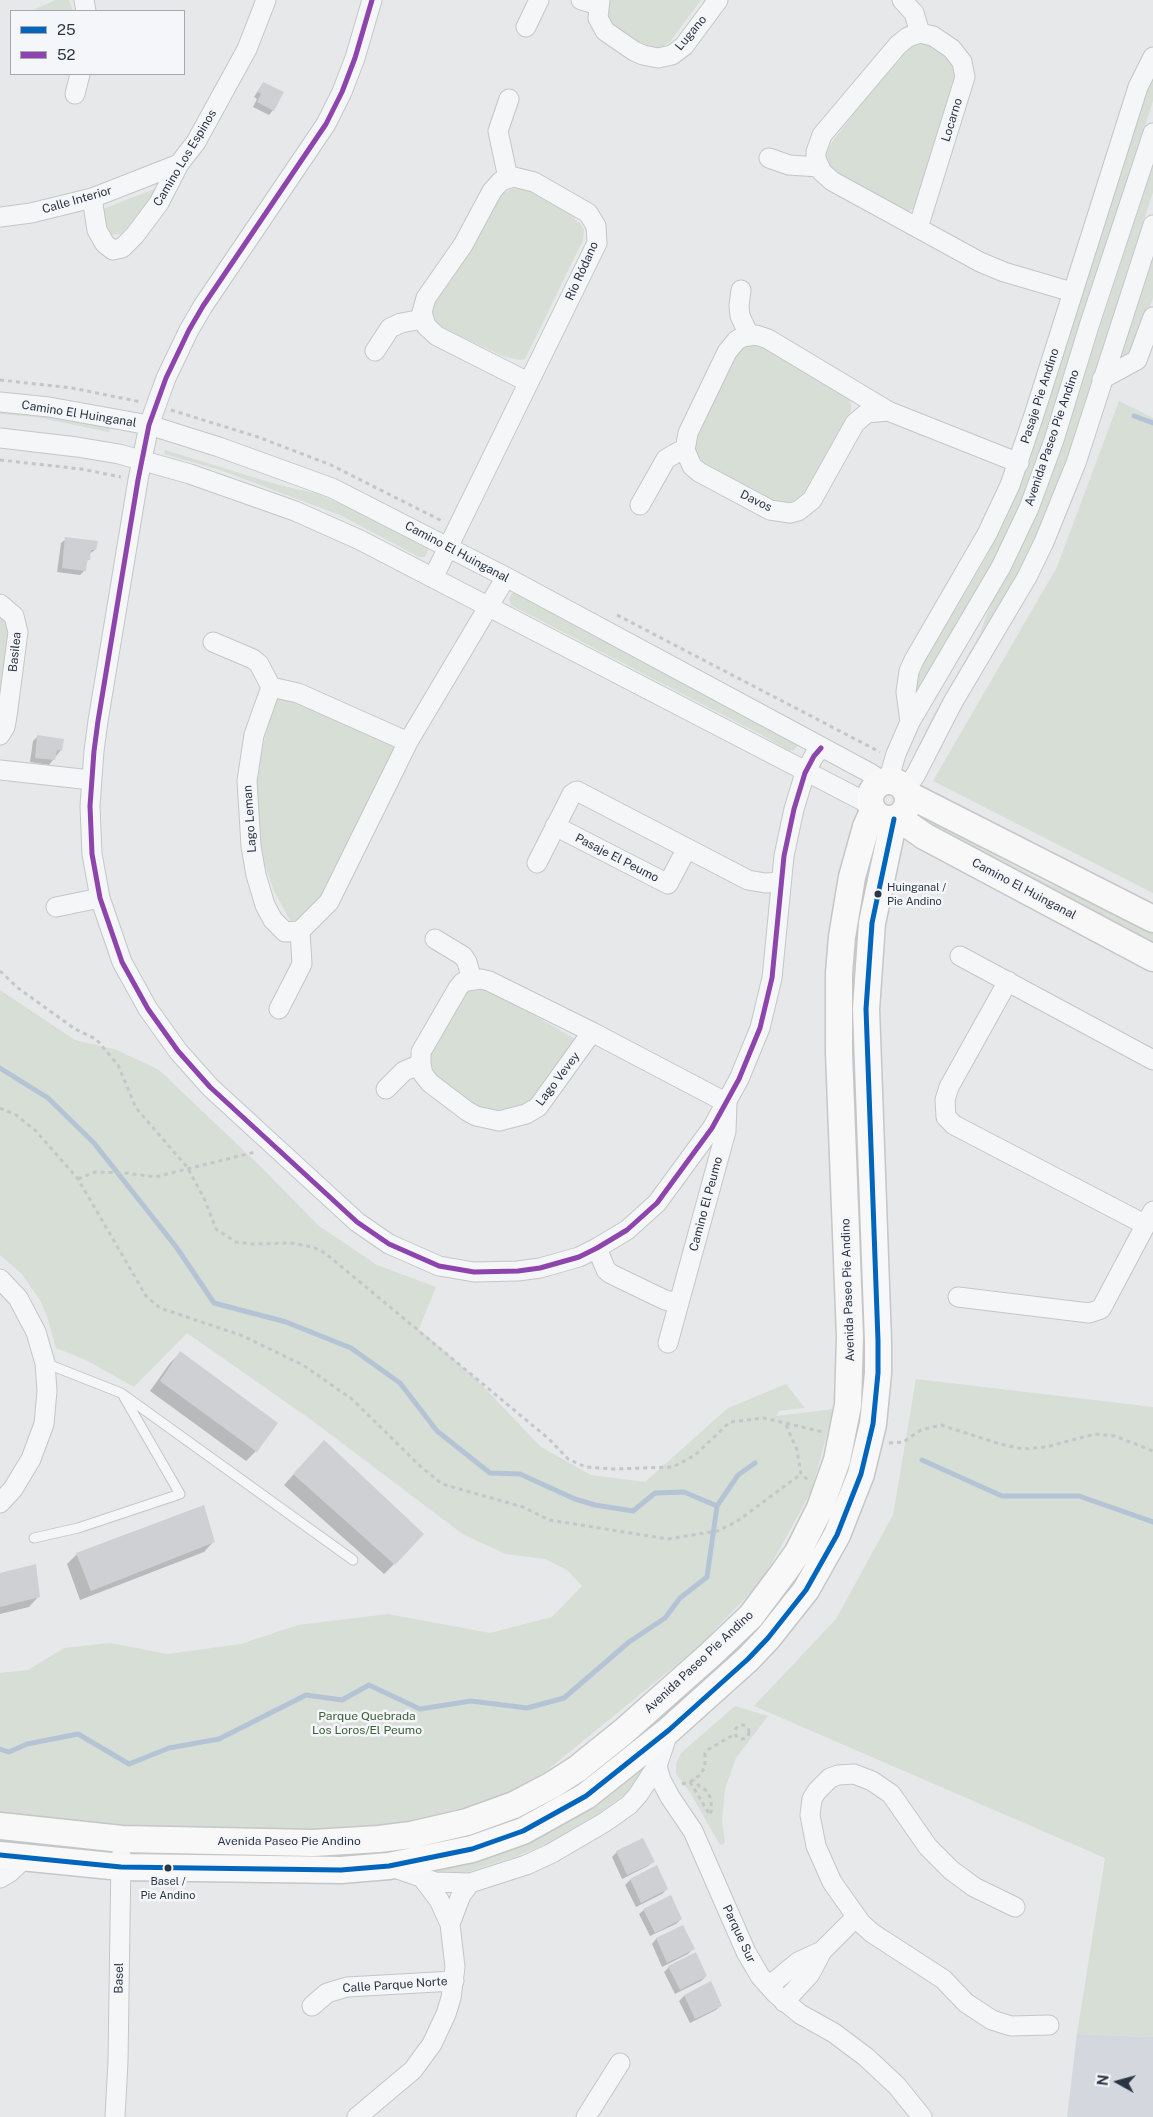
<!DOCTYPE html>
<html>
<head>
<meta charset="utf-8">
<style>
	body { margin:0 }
	#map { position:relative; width:1153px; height:2117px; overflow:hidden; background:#e6e8ea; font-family:"Public Sans",sans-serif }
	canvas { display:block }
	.legend { position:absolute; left:10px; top:10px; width:175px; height:65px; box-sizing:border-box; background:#f4f6f9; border:1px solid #a4a8b1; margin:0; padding:6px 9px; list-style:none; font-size:15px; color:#2b3445 }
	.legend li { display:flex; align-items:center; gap:10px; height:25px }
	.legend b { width:25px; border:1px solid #a4a8b1 }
	.north { position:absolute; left:1093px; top:2057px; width:50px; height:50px; -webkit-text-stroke:4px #f4f6f9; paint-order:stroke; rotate:277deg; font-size:14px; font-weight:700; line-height:20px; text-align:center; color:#2b3445 }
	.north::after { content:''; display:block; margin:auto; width:18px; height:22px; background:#2b3445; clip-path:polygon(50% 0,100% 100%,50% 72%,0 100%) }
</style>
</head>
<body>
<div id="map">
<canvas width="1153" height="2117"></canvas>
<ul class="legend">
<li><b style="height:6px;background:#0065bd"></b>25</li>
<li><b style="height:6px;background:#8e44ad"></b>52</li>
</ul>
<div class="north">N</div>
</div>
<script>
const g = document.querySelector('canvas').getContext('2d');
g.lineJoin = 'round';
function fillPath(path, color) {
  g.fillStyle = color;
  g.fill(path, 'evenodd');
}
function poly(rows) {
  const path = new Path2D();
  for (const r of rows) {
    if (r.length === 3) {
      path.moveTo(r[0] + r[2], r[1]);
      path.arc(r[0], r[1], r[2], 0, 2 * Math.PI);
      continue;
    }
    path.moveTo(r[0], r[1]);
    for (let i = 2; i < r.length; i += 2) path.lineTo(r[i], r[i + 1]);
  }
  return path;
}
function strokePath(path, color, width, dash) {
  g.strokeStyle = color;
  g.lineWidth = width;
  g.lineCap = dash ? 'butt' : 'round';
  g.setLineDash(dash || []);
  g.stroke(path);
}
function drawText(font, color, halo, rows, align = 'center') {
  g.font = font + ' "Public Sans",sans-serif';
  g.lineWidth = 5;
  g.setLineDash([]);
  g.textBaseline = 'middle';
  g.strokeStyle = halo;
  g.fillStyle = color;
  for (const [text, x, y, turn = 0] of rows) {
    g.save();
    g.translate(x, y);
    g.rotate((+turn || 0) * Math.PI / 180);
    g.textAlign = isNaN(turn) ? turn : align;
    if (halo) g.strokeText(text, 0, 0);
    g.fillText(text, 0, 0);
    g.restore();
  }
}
fillPath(poly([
	[1077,2034,1153,2037,1153,2117,1067,2117]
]), '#d4d7dd');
fillPath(poly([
	[56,0,69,0,73,11,31,11],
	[611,0,701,0,670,42,654,52,610,28,604,13,607,4],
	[923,43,933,46,952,63,954,68,954,80,948,105,916,204,913,209,903,213,829,169,826,154,831,143,874,87,905,53,913,46],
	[1153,77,1153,101,1071,352,1039,460,1002,548,916,693,915,677,984,561,1005,521,1020,484,1031,455,1071,320,1148,87],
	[1153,164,1153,192,1091,385,1069,461,1041,526,1012,588,914,760,912,759,933,716,980,634,990,605,1015,562,1049,483],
	[160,187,127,228,120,234,111,235,100,210],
	[513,188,529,190,576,214,574,219,580,223,584,230,583,240,525,359,520,360,503,356,445,329,436,322,433,313,435,300,499,196],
	[1153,254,1153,298,1136,350,1116,367],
	[751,344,758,344,849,398,851,404,851,410,831,451,812,484,794,503,778,505,700,464,695,458,694,443,696,436,734,355,743,347],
	[1119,401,1153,418,1153,893,933,781,1057,567],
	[0,411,50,416,110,427,109,432,36,417,0,414],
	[165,450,279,485,318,494,368,516,426,546,428,550,425,557,419,557,340,515,220,470,164,454],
	[512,593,517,593,798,744,794,750,789,751,760,734,511,605,509,599],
	[0,612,10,623,0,716],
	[275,695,296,699,399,745,314,922,291,922,274,891,258,845,254,782],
	[929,820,1048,884,1083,895,1153,930,1153,945,927,824],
	[874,823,880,842,869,1373,851,1473,819,1550,763,1627,635,1742,631,1735,678,1691,841,1481,848,967],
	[476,988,488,989,577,1040,534,1099,507,1114,475,1109,431,1073,428,1062,431,1051,463,995,468,990],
	[0,990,75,1040,117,1050,159,1070,260,1166,319,1226,377,1265,436,1287,419,1329,474,1377,541,1447,591,1475,645,1482,728,1408,786,1384,805,1408,779,1411,776,1416,834,1409,811,1492,762,1581,698,1647,545,1772,510,1792,421,1823,335,1833,90,1827,0,1817,0,1673,28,1670,64,1648,110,1643,167,1654,241,1644,298,1625,388,1614,490,1633,552,1617,582,1586,567,1570,545,1559,506,1554,464,1535,310,1419,187,1333,134,1387,86,1360,56,1348,47,1316,40,1300,21,1273,0,1255],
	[916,1379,1153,1407,1153,2037,1077,2034,1105,1858,754,1706,836,1619,893,1515],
	[735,1706,768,1716,736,1758,725,1789,722,1820,725,1843,720,1845,691,1794,676,1774,676,1764,681,1753],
	[652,1754,645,1773,628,1792,594,1817,553,1841,515,1857,455,1876,441,1874,429,1868]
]), '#d6ded6');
fillPath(poly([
	[263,83,273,110,269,115,253,107,257,99,254,97],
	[66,539,95,550,89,554,85,570,80,575,57,572,61,543],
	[38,736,61,750,49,765,30,762,33,741],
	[180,1353,256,1451,246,1461,150,1391,170,1363],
	[324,1441,394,1564,384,1574,284,1485],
	[214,1541,204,1552,80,1600,67,1564,77,1554],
	[0,1574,39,1596,29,1607,0,1614],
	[617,1852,653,1862,648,1866,622,1879,612,1857],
	[656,1867,667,1889,662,1894,636,1907,625,1885,630,1880],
	[644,1910,681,1919,676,1924,650,1936,639,1914],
	[682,1927,693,1949,688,1954,662,1967,652,1944,656,1939],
	[669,1967,706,1976,701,1981,675,1994,664,1972],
	[710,1983,721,2005,716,2010,690,2023,679,2001,684,1996]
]), '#0003');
strokePath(poly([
	[1134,416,1153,423],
	[0,1068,48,1098,94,1143,177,1248,214,1303,286,1322,351,1348,400,1383,437,1431,490,1473,520,1474,575,1499,595,1505,633,1511,655,1493,684,1492,717,1506],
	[922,1460,1002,1496,1079,1496,1153,1522],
	[0,1749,9,1752,27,1744,78,1734,129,1764,169,1748,219,1739,306,1695,342,1700,369,1685,420,1709,471,1701,527,1708,564,1698,629,1642,665,1618,680,1598,707,1577,717,1506,738,1475,755,1463]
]), '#b4c4d5', 5);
fillPath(poly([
	[263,82,284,92,274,111,257,102,261,94,258,92],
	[65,537,98,541,96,550,91,550,90,560,87,560,86,571,62,568],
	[37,735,64,739,62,751,57,750,55,760,35,758],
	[180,1351,278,1423,257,1452,160,1381],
	[324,1440,424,1534,395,1565,293,1474],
	[204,1505,215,1542,91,1591,76,1553],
	[36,1564,40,1597,0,1607,0,1573],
	[643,1838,655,1862,627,1875,616,1851],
	[657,1865,668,1889,641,1903,630,1879],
	[671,1895,682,1919,655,1933,643,1909],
	[683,1925,695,1949,667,1963,656,1938],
	[696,1952,707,1976,680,1990,668,1966],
	[711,1981,722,2006,695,2019,684,1995]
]), '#ced0d3');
const lane = poly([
	[45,1363,121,1393,353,1560],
	[34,1538,78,1528,180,1494,124,1397]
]);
const street = poly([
	[84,0,86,11],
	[372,0,355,58,342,92,326,124,203,306,189,330,166,378,149,425,138,480,98,721,94,751,90,806,92,854,100,898,122,962,148,1009,178,1051,210,1087,357,1222,389,1244,439,1266,474,1272,518,1271,540,1268,579,1257,597,1248,627,1230,657,1203,712,1128,739,1079,760,1028,772,978,784,856,794,809,805,773,814,756,821,748],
	[581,0,598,5],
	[600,0,598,18,605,31,634,51,643,55,658,58,672,55,684,46,718,0],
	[902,0,914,13,920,33],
	[526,27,539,0],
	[75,94,80,74],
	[769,158,789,165,819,167],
	[508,178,498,131,509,99],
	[92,198,97,230,105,244,113,250,122,248,135,235,159,203,179,164,196,142,247,49,266,0],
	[0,217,31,213,92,198,179,164],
	[918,228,965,77,962,62,952,49,933,36,920,33,908,37,898,45,822,135,816,152,816,159,822,172,832,181,980,262,1004,272,1072,292],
	[741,290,739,306,740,316,749,335],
	[375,351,390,328,401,323,423,319],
	[1102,379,1137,360,1153,317],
	[0,402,49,407,149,425,219,447,332,488,506,577,870,773,883,782],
	[888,411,867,413,855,423,812,500,798,511,790,513,770,510,699,472,692,466,685,450,688,433,727,352,736,341,742,337,756,335,768,339,888,411,1019,463],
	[0,438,77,447,119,454,190,474,295,511,360,540,871,805],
	[640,505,666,459,678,452,685,450],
	[433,578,597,243,596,226,588,213,534,182,514,177,501,181,492,191,463,245,426,298,422,312,426,326,437,336,528,382],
	[0,604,14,616,18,632,7,716,5,727,0,735],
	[213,642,253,659,259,664,271,687],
	[910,722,906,692,909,671,914,660,987,534,1010,485,1034,415,1138,87,1153,57],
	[408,742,298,693,271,687,254,735,247,781,251,846,256,875,265,905,273,920,285,932,300,931,329,902,408,742,506,577],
	[0,770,91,780],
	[888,781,896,754,910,722,1001,567,1029,508,1054,440,1089,326,1153,133],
	[905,790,916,774,953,702,1027,577,1044,542,1076,463,1153,225],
	[555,826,668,884,687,848],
	[537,863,572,794,577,791,748,880,765,883,781,882],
	[56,907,100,898],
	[435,939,463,956,467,962,472,980],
	[960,956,1153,1060],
	[1008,981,949,1087,945,1100,946,1117,954,1125,1146,1225],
	[279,1009,302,964,300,931],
	[592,1032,538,1107,526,1114,499,1121,476,1116,467,1111,430,1083,423,1074,421,1064,421,1052,458,988,463,982,481,979,489,981,592,1032,727,1103,726,1131,668,1343],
	[386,1089,404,1071,421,1064],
	[597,1248,606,1270,611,1274,665,1300,678,1303],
	[0,1279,18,1298,36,1332,45,1363,47,1391,44,1424,31,1459,13,1489,0,1503],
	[958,1297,1089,1313,1101,1309,1153,1211],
	[657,1766,661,1780,670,1797,693,1831,746,1952,760,1976,776,1994,800,2014,834,2033,866,2057,897,2086,922,2117],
	[389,1866,435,1882,470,1883,526,1865,552,1853,605,1822,629,1805,638,1795,657,1766,669,1730],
	[0,1878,10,1872,25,1858],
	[1015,1907,974,1887,951,1870,928,1847,891,1794,872,1781,854,1774,838,1775,830,1778,817,1791,812,1799,810,1815,816,1846,832,1882,861,1923,872,1933,943,1979,966,2003,992,2020,1011,2026,1049,2025],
	[450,1924,461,1895,470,1883],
	[769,1986,798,1962,822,1951],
	[784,2002,810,1974,822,1951,856,1917],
	[312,2006,327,1993,347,1987,454,1981],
	[115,2117,118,2062,121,1856],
	[357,2117,413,2070,432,2044,446,2014,451,1998,455,1967,450,1924,439,1900,423,1879],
	[586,2117,620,2063]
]);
const secondary = poly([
	[889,800,19],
	[907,794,1153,919],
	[897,817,924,836,1153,958],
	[0,1826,122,1839,313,1843,379,1839,411,1835,467,1822,514,1805,552,1785,577,1769,623,1732,711,1654,751,1616,784,1572,798,1552,820,1508,837,1460,848,1405,850,1337,839,1053,839,973,842,937,852,877,866,827,873,811],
	[0,1855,121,1867,341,1870,389,1866,472,1849,523,1831,586,1796,669,1730,748,1659,768,1638,806,1590,837,1535,861,1474,873,1424,878,1373,878,1341,866,1009,872,923,894,819]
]);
strokePath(lane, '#c4c6c8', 11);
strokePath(street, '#c4c6c8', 21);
strokePath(secondary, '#c4c6c8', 29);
strokePath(poly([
	[0,380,72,388,141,402],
	[171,410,258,437,331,465,442,521],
	[0,460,81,469,121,477],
	[617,615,880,752],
	[0,971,18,988,75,1029,96,1039,118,1065,136,1108,187,1167,204,1198,216,1229,236,1242,253,1244,291,1243,313,1247,325,1253,549,1439,568,1459,586,1467,613,1469,673,1467,695,1455,730,1422,764,1418,823,1432],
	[0,1108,16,1115,36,1131,78,1179,146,1296,160,1308,243,1336,303,1365,352,1399,420,1466,442,1484,523,1507,549,1520,668,1539,717,1531,736,1522,801,1474],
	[78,1179,95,1172,126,1173,155,1177,255,1152],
	[786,1425,797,1450,801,1474,808,1480],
	[889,1443,903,1442,921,1430,941,1425,1000,1444,1023,1449,1046,1447,1095,1434,1115,1436,1153,1451],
	[742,1732,7],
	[690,1782,710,1815,712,1808,710,1797,707,1791,700,1787,694,1780],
	[682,1784,690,1782,700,1775,705,1767,705,1753,709,1749,735,1734]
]), '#c5c6ca', 3, [4, 4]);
strokePath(lane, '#f5f6f7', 9);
strokePath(street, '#f5f6f7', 19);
strokePath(secondary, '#f8f8f8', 26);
strokePath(poly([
	[0,1855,121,1867,341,1870,389,1866,472,1849,523,1831,586,1796,669,1730,748,1659,768,1638,806,1590,837,1535,861,1474,873,1424,878,1373,878,1341,866,1009,872,923,894,819]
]), '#0065bd', 5);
strokePath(poly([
	[372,0,355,58,342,92,326,124,203,306,189,330,166,378,149,425,138,480,98,721,94,751,90,806,92,854,100,898,122,962,148,1009,178,1051,210,1087,357,1222,389,1244,439,1266,474,1272,518,1271,540,1268,579,1257,597,1248,627,1230,657,1203,712,1128,739,1079,760,1028,772,978,784,856,794,809,805,773,814,756,821,748]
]), '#8e44ad', 5);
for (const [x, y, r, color] of [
	[878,894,4.5,"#2b3445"],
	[168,1868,4.5,"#2b3445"]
]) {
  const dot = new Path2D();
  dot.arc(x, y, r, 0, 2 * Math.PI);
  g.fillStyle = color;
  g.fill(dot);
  strokePath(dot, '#f4f6f9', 2);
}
drawText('11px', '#2b3445', '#f4f6f9', [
	["Huinganal /",887,888],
	["Pie Andino",887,902],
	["Basel /",168,1882,"center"],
	["Pie Andino",168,1896,"center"]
], 'left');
drawText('12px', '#2b3445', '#f4f6f9', [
	["Lugano",691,33,-50],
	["Locarno",952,120,-73],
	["Camino Los Espinos",185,158,-59],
	["Calle Interior",77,200,-16],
	["Río Ródano",582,271,-66],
	["Pasaje Pie Andino",1040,396,-72],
	["Camino El Huinganal",79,414,9],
	["Avenida Paseo Pie Andino",1052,438,-71],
	["Davos",756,501,26],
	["Camino El Huinganal",457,552,28],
	["Basilea",15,652,-84],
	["Lago Leman",250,819,-94],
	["Pasaje El Peumo",617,858,27],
	["Camino El Huinganal",1024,889,28],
	["Lago Vevey",558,1079,-53],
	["Camino El Peumo",706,1204,-75],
	["Avenida Paseo Pie Andino",848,1290,-92],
	["Avenida Paseo Pie Andino",699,1662,-43],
	["Avenida Paseo Pie Andino",289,1841],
	["Parque Sur",739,1934,65],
	["Basel",119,1978,-89],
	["Calle Parque Norte",395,1985,-4]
]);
drawText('12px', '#3f6138', '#f4f6f9', [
	["Parque Quebrada",367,1716],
	["Los Loros/El Peumo",367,1730]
]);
</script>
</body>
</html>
